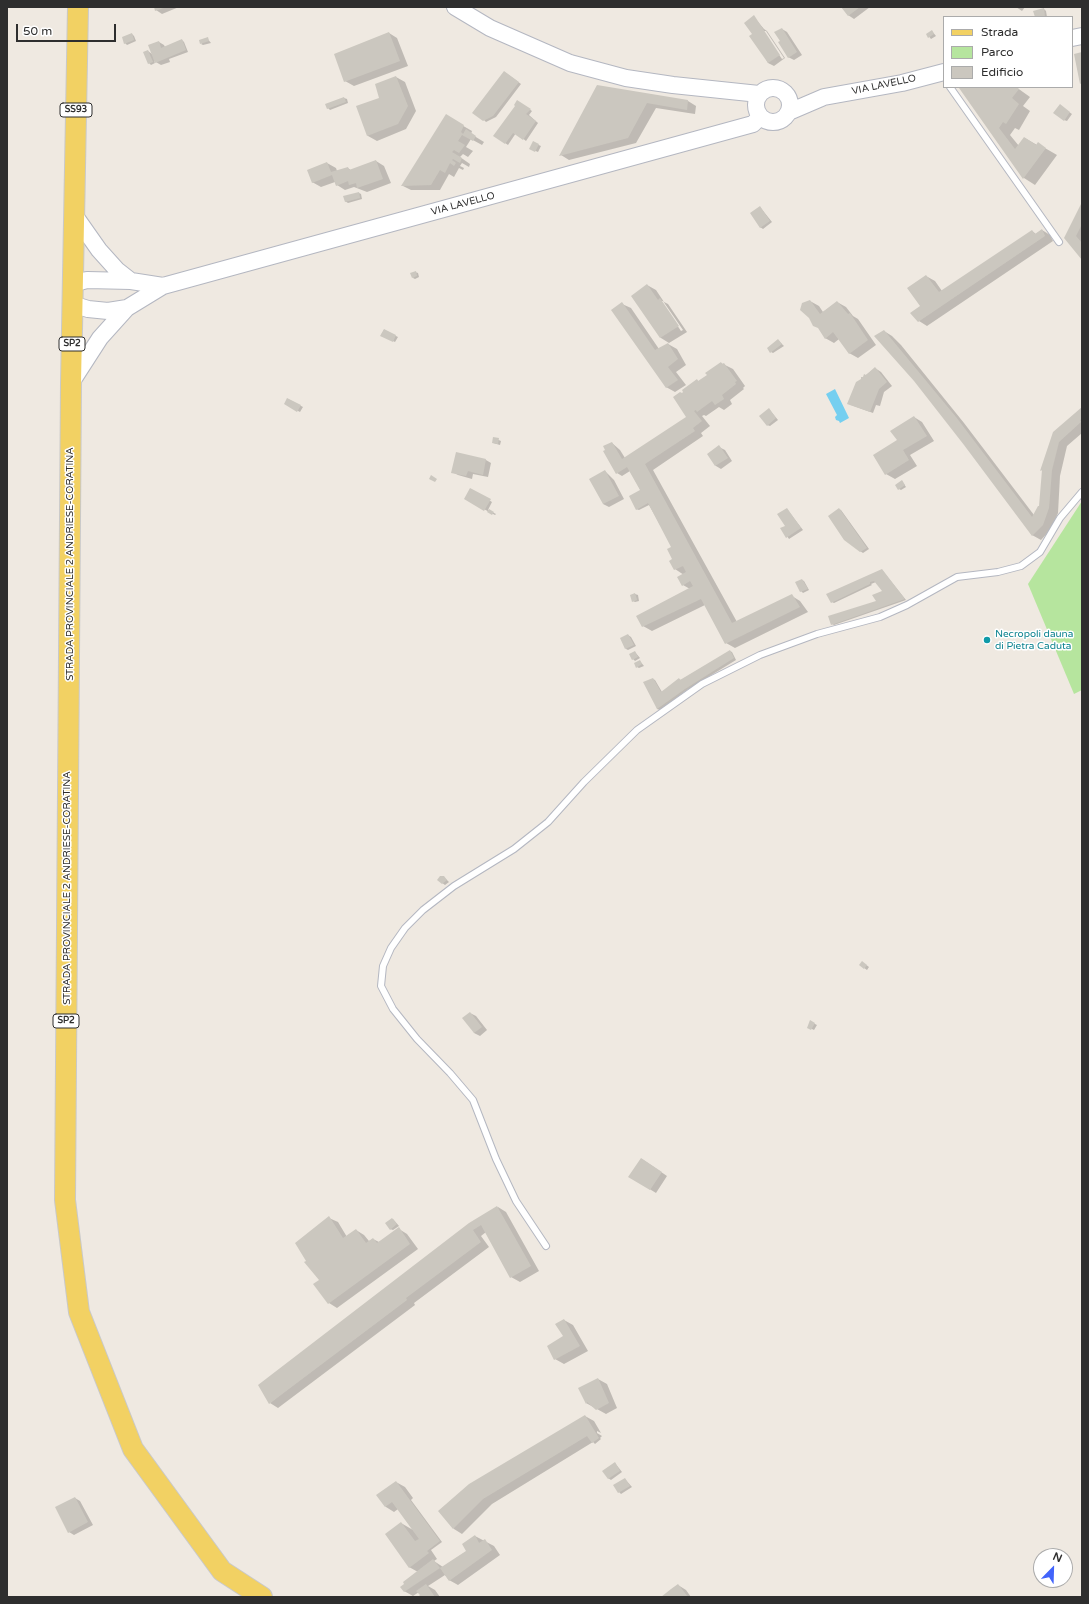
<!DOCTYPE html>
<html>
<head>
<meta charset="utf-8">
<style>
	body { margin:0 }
	#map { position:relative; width:1089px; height:1604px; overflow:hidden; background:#efe9e1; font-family:"Varela Round",sans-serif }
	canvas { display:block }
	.frame { position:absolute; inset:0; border:8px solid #2e2e2e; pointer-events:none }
	.legend { position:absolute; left:943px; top:16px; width:130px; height:72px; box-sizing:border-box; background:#fff; border:1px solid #ababab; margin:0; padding:5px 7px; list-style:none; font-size:12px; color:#2e2e2e }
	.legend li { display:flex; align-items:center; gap:8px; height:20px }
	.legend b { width:20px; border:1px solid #ababab }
	.north { position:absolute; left:1033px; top:1548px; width:40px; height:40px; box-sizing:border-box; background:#fff; border:1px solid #ababab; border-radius:50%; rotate:23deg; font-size:11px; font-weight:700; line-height:16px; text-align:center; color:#2e2e2e }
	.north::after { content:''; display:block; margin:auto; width:14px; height:18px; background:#4264fb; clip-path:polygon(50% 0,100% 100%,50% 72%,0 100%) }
	.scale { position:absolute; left:16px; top:24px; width:100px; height:18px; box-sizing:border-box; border:2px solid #2e2e2e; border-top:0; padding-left:5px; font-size:12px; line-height:14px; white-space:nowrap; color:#2e2e2e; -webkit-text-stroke:3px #fff; paint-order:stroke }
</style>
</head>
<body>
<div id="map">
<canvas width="1089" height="1604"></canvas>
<div class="frame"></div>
<ul class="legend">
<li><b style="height:5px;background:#f2d163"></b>Strada</li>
<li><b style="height:11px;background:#b6e59e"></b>Parco</li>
<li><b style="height:11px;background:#cbc7bf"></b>Edificio</li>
</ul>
<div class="north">N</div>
<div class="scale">50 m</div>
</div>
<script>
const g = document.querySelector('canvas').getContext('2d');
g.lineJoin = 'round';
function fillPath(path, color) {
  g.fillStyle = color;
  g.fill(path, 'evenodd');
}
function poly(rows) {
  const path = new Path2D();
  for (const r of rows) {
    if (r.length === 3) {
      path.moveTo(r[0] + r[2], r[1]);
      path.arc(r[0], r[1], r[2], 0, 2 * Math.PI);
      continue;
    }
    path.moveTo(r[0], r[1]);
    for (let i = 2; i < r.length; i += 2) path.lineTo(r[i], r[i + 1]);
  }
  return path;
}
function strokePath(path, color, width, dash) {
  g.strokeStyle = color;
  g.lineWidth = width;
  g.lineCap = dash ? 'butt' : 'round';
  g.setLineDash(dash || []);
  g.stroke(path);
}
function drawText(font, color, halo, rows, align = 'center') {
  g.font = font + ' "Varela Round",sans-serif';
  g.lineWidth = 3;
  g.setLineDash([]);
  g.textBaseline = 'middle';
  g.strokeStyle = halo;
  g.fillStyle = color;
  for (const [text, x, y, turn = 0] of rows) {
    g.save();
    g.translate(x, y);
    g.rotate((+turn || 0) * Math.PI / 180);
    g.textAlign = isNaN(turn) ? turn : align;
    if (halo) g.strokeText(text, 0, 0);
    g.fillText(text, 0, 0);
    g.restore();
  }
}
fillPath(poly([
	[1082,501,1082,690,1074,694,1028,584]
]), '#b6e59e');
fillPath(poly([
	[835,389,849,418,840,423,839,421,836,420,835,417,837,415,826,394]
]), '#75cff0');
fillPath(poly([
	[155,7,179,7,162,14,156,10],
	[842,7,870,7,854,19,848,15],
	[1016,7,1025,7,1022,11],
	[1044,9,1046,11,1047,17,1036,17],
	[754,17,764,29,767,31,785,58,774,66,768,63,753,34],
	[763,31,766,31,784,58,782,59],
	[782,29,787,32,802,55,794,60,788,57,781,41],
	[932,31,936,36,931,39,927,34],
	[389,33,397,38,408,66,354,86,345,81],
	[132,34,134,36,136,41,127,45,125,43],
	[207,38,211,43,203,45,201,44],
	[182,40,184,42,188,52,169,59,170,62,161,65,154,61,155,63,151,65,149,63,148,51,152,54,159,42,164,45,165,47],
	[506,73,521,84,496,117,486,122,484,120],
	[396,77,405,82,416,111,406,129,377,141,368,136,358,107,381,99],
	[598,86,688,101,696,106,695,114,656,108,636,143,569,160,561,155],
	[966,87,1016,87,1030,97,1023,106,1030,111,1019,130,1015,128,1010,135,1019,146,1025,138,1037,145,1038,144,1057,155,1035,185,1024,178,961,89],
	[344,98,347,99,348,103,330,110,328,108],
	[518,102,532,111,529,115,538,123,526,141,516,133,508,145,495,136,517,106],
	[1062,107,1072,114,1067,121,1064,120],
	[446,116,472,131,471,134,484,142,482,145,471,139,466,147,473,151,468,157,463,154,460,157,470,164,469,167,462,163,460,166,464,168,463,170,459,168,454,177,449,174,440,190,411,190,403,186],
	[534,143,541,146,538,152,531,149],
	[376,161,384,166,391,183,367,192,354,187,345,190,337,185,335,182,321,187,312,182,327,163,336,168,337,171,348,168,352,171],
	[359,193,361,194,362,199,348,203,345,201],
	[1082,204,1082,259,1065,238],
	[760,207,772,222,763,229,760,227],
	[1042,230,1050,235,1053,241,927,326,919,321,926,276,935,281,942,291,1032,231,1036,234],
	[415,272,418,273,419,277,415,279,413,278],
	[647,285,656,290,664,302,668,304,687,332,669,343,661,338,632,296],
	[661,301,663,301,683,330,681,331],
	[810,301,819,306,823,312,837,302,846,307,853,316,858,319,876,345,858,358,849,353,839,339,834,343,825,338],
	[622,304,631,308,659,349,668,344,677,349,686,365,676,372,686,385,675,392,666,387],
	[384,330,398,337,395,342,381,335],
	[884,331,892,336,901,345,964,423,1034,515,1040,508,1043,471,1041,470,1054,432,1082,409,1082,433,1067,446,1060,476,1058,513,1051,529,1041,540,1032,535],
	[778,340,784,346,773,353,771,352],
	[721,363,733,369,745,386,743,388,744,389,730,400,732,404,724,410,719,407,706,416,704,415,702,416,710,426,701,433,703,436,653,470,737,622,792,596,800,601,808,612,735,648,726,643,705,605,652,631,643,626,690,589,683,585,684,575,675,569,673,548,649,505,639,510,636,509,641,491,630,471,622,476,617,473,612,443,620,450,625,458,688,417,682,394,697,380,699,382,708,375],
	[875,368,881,372,892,386,884,392,880,406,876,405,873,413,851,405,862,378],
	[288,399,303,407,300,412,285,404],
	[769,409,778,420,770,426,767,425],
	[914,417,922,422,934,441,910,455,917,466,895,479,886,474,874,456,898,440],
	[494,438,501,441,500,445,493,443],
	[719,447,725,450,732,461,721,469,716,466,708,454],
	[457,453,486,460,491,463,488,477,473,474,472,479,458,475,452,472],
	[605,471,614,480,624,499,609,507,603,504],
	[902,481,906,487,901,490,899,489],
	[471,489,492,502,488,510,496,514,495,515,465,499],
	[787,509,803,530,789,539,782,529,786,526],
	[839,509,841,510,869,549,863,553,860,551],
	[882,570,906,600,834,625,832,624,878,601,883,591,876,582,871,584,872,585,834,603,832,602],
	[802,580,804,581,809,590,803,593,801,591],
	[635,594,638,595,639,601,635,602,633,601],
	[628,635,631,637,636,646,628,650,626,649],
	[730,651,732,652,736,660,687,690,660,710,657,709,653,679,655,680,662,692,679,679,681,680],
	[635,652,640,658,635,661,633,659],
	[640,661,644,666,639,668,637,667],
	[444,877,449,882,445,885,438,880],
	[865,964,869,967,867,970,860,965],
	[470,1013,476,1016,487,1030,480,1036,474,1033],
	[811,1022,817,1025,814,1030,808,1027],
	[642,1159,667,1176,656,1193,630,1177],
	[498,1207,506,1212,539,1271,520,1282,511,1277,486,1232,481,1236,489,1247,414,1303,415,1305,278,1408,270,1403],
	[329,1218,338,1222,347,1237,356,1230,364,1235,369,1241,373,1239,379,1242,399,1229,407,1234,418,1249,337,1308,329,1303,320,1281],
	[393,1219,399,1226,393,1230,390,1229],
	[564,1320,573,1325,588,1351,564,1364,555,1359,564,1336],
	[598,1379,607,1384,617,1408,606,1414,586,1403],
	[585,1416,594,1421,601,1433,597,1431,597,1433,602,1436,600,1438,601,1439,595,1444,593,1442,492,1504,462,1534,454,1529,439,1511],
	[615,1463,622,1472,611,1480,608,1478],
	[625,1479,632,1487,621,1494,619,1492],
	[396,1482,405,1487,413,1498,411,1500,442,1542,431,1550,437,1559,434,1561,443,1567,467,1551,475,1536,494,1546,500,1555,458,1585,449,1580,445,1575,428,1586,435,1590,440,1597,419,1597,421,1596,419,1592,413,1596,404,1591,418,1572,409,1567,401,1523,413,1530,398,1509,394,1512,386,1507,378,1496],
	[75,1498,80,1501,93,1525,74,1535,69,1532],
	[678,1585,686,1590,691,1597,662,1597]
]), '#0003');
fillPath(poly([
	[154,7,166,7,155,11],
	[841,7,860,7,848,16],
	[1044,8,1045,17,1035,17,1033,11],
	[754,15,780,55,768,63,749,36,752,34,744,23],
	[782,28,797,52,788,58,778,42,780,41,774,32],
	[932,30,934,34,928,38,926,34],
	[389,32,400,61,344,82,334,54],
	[132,33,134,40,124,44,122,37],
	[208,37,209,41,200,44,199,40],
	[182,39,186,50,155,63,148,45,159,41,161,48],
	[148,50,153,62,148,64,143,52],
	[1082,52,1082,83,1080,84,1074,54],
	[504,71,519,82,493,116,483,121,472,113],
	[396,76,408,106,398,124,367,136,356,106,379,98,375,84],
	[597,85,688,100,687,110,647,103,628,138,559,156],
	[963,87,1016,87,1019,89,1012,98,1019,104,1006,124,1003,122,999,128,1015,149,1024,137,1036,145,1038,142,1046,148,1023,179,959,88],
	[344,97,346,102,327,109,325,104],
	[517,100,531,109,526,114,536,121,523,140,513,133,505,144,493,136,515,106,514,105],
	[1060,104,1070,112,1064,121,1053,113],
	[446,114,464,125,461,132,463,134,466,129,476,136,473,141,462,135,458,141,465,145,459,153,454,150,452,152,462,158,460,163,453,159,452,160,456,163,454,166,450,163,445,173,440,170,431,185,401,186],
	[533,141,539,144,535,152,529,149],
	[376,160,383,179,357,188,356,183,349,185,348,181,336,186,332,175,312,183,307,170,327,162,331,172,348,167,349,170],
	[359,192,360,198,345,202,343,196],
	[1082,202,1082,224,1076,236,1082,243,1082,260,1064,238],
	[760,206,770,221,760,228,750,213],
	[1042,229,1045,236,918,322,910,313,920,306,907,288,926,275,939,292,1032,230,1035,234],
	[416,271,417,276,412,278,410,273],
	[647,284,658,300,660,298,679,326,660,338,631,296],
	[810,300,820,314,837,301,848,314,850,313,868,340,849,354,833,332,825,339,818,328,813,326,809,318,800,310,802,303],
	[622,302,655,350,668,343,678,359,668,367,678,380,666,388,611,310],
	[384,329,396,335,393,342,380,336],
	[884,330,956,417,1032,517,1038,506,1039,506,1042,470,1040,471,1053,432,1082,407,1082,419,1080,420,1081,422,1059,442,1052,470,1049,508,1043,525,1032,536,964,445,914,381,874,336],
	[778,339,782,344,770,353,767,348],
	[721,362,722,364,724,363,737,381,735,382,736,384,722,395,724,399,715,405,712,401,697,412,696,410,694,411,702,421,693,428,695,431,645,464,732,623,792,594,800,607,725,644,701,599,642,627,636,616,693,586,690,581,682,586,677,577,686,572,683,566,674,570,669,561,672,559,667,549,671,547,648,503,636,510,629,496,640,490,627,467,616,474,603,451,605,450,603,446,612,442,622,459,686,417,673,397,680,392,682,393,683,392,682,390,697,379,698,381,707,375,705,373],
	[875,367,887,382,879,389,870,412,847,404,856,382,861,379,861,377,863,377,864,374,866,375],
	[287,398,301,405,297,412,284,404],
	[769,408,776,418,767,426,759,416],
	[914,416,927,436,903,450,909,460,885,475,873,455,897,440,890,431],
	[493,437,499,438,498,444,492,443],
	[719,445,728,458,715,466,707,454],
	[456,452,486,459,483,475,468,471,466,476,451,473],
	[605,470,619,496,603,504,589,479],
	[431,475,437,479,435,482,429,479],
	[902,480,905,485,898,490,895,485],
	[470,488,491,499,484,511,464,499],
	[787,508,801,528,786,538,780,528,785,526,777,514],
	[839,508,867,548,860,552,844,540,828,516],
	[489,509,494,512,492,515,487,512],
	[882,569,905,599,831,625,828,616,876,601,872,595,882,591,874,581,870,582,870,584,831,603,826,594],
	[802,579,808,589,800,592,795,582],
	[635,593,637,600,632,602,630,595],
	[628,634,634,645,625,649,620,638],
	[730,650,734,658,685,689,657,709,643,682,653,678,661,692,679,678,680,680],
	[635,651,638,657,632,660,629,654],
	[640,660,642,664,636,668,634,663],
	[440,876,444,876,447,880,442,884,437,880],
	[862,961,867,965,864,969,859,965],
	[470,1012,482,1027,474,1033,462,1018],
	[810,1020,815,1023,811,1030,807,1028],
	[641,1158,662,1172,650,1190,628,1177],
	[497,1206,531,1266,510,1278,481,1225,473,1230,481,1242,406,1298,407,1300,269,1404,258,1385,469,1223],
	[329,1216,343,1238,356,1229,366,1243,373,1238,377,1243,399,1227,410,1244,328,1304,313,1284,319,1280,304,1262,306,1261,295,1243],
	[392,1218,397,1224,390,1230,385,1223],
	[564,1319,580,1346,554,1360,547,1346,563,1336,555,1324],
	[598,1378,609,1403,596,1410,587,1402,586,1404,578,1388],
	[585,1415,599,1438,592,1443,587,1436,483,1499,453,1529,438,1511,469,1484],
	[615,1462,620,1471,608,1479,602,1471],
	[625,1478,630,1486,618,1493,613,1485],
	[396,1481,440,1541,427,1551,429,1553,409,1568,385,1534,401,1522,415,1541,419,1539,392,1502,385,1507,376,1495],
	[75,1497,88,1522,68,1533,55,1507],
	[475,1535,479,1543,485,1539,492,1550,449,1581,440,1568,466,1551,462,1544],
	[433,1559,440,1568,404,1592,400,1587,404,1584,403,1582],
	[426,1584,435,1597,418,1597,420,1595,416,1591],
	[678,1584,688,1597,661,1597,671,1589]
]), '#cbc7bf');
const service = poly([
	[950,87,1059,242],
	[546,1246,516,1201,496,1159,473,1100,450,1073,417,1039,393,1009,381,986,383,966,391,948,405,928,423,910,454,886,514,849,548,822,584,782,637,730,702,684,760,655,817,634,880,617,907,605,957,577,998,572,1021,566,1040,552,1060,518,1082,492]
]);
const tertiary = poly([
	[455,7,490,28,570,63,626,78,673,85,759,94],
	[1072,38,1082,36],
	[773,105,17],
	[789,112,824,97,902,83,944,72],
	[73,213,99,250,117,270,131,281],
	[72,284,87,280,131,281,163,286],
	[72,304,88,309,108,311,127,308],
	[71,383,100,338,127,308,163,286,753,124,760,117]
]);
const primary = poly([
	[78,7,71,383,65,1200,79,1312,133,1449,222,1571,262,1597]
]);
strokePath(service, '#b4b7c1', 8);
strokePath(tertiary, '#b4b7c1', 18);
strokePath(primary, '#c9c9c9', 22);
strokePath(service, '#fff', 6);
strokePath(tertiary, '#fff', 16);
strokePath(primary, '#f2d163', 20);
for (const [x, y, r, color] of [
	[987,640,4,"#0f9aa8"]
]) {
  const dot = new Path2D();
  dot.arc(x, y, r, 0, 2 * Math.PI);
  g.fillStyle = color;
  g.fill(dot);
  strokePath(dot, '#fff', 1.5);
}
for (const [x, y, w] of [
	[76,110,32],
	[72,344,26],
	[66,1021,26]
]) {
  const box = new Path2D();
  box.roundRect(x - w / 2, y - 7, w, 14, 3);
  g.fillStyle = '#fff';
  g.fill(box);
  strokePath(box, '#2e2e2e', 1);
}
drawText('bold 9px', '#2e2e2e', null, [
	["SS93",76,110],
	["SP2",72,344],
	["SP2",66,1021]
]);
drawText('10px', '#2e2e2e', '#fff', [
	["VIA LAVELLO",884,85,-12],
	["VIA LAVELLO",463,204,-15],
	["STRADA PROVINCIALE 2 ANDRIESE-CORATINA",70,564,-90],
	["STRADA PROVINCIALE 2 ANDRIESE-CORATINA",67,888,-90]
]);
drawText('10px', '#0d838f', '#fff', [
	["Necropoli dauna",995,634],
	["di Pietra Caduta",995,646]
], 'left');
</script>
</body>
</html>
